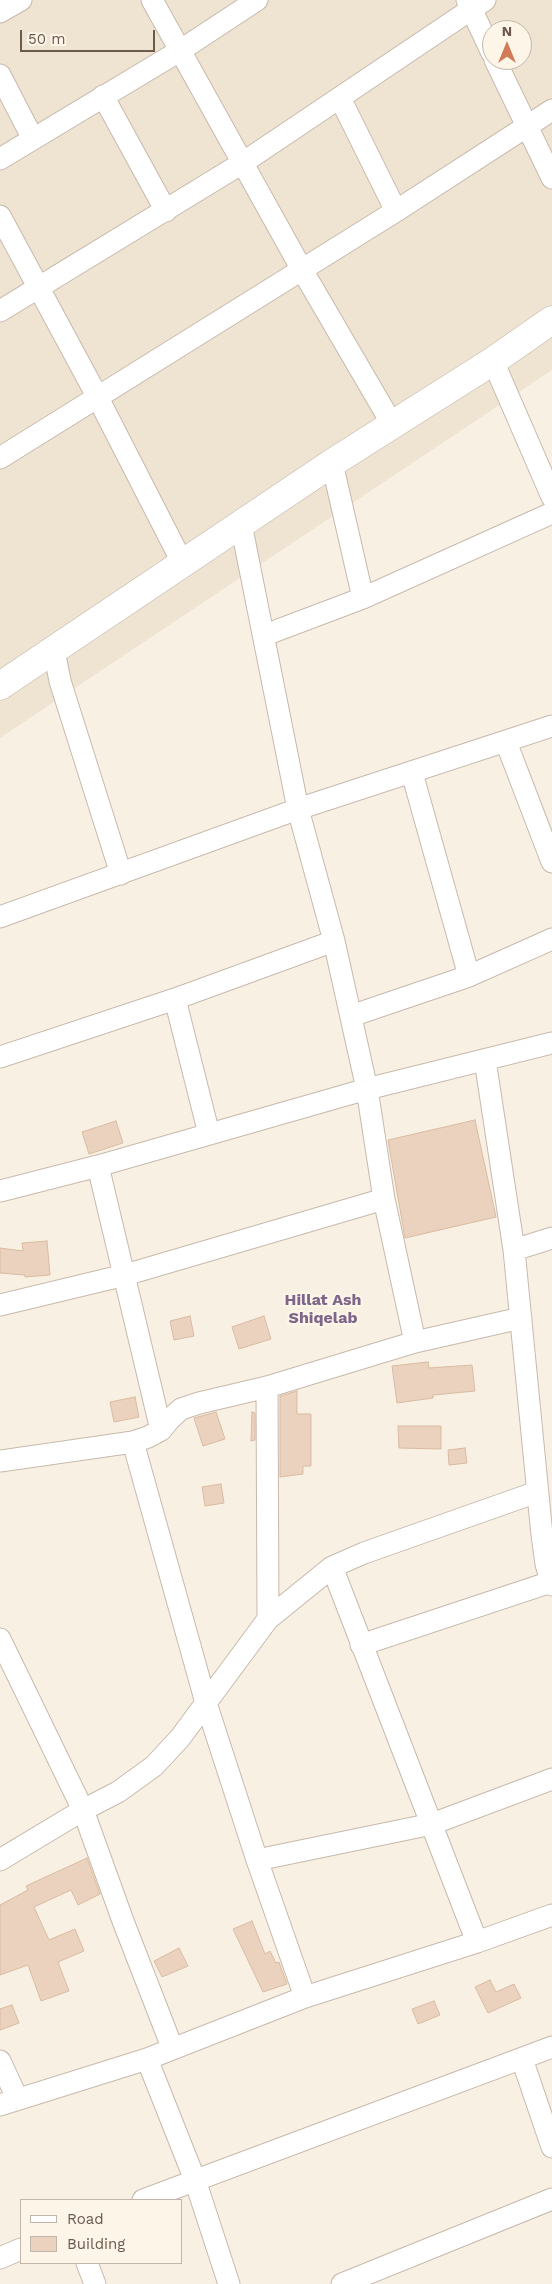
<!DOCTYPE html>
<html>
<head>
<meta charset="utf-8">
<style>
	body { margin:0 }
	#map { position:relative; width:552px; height:2284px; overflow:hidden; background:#f8f1e3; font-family:"Work Sans",sans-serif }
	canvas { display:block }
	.legend { position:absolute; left:20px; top:2199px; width:162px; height:65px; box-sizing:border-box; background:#fcf5e8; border:1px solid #c2b7aa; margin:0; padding:6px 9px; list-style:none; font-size:15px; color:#6c5a4d }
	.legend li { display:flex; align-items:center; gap:10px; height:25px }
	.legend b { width:25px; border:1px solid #c2b7aa }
	.north { position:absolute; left:482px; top:20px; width:50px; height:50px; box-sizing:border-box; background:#fcf5e8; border:1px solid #c2b7aa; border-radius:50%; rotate:0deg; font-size:14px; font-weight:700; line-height:20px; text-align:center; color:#6c5a4d }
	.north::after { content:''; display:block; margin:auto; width:18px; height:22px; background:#d27b58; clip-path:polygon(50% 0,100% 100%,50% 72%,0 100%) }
	.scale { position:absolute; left:20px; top:30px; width:135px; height:22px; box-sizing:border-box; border:2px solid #6c5a4d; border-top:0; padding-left:6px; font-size:15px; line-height:18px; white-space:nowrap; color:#6c5a4d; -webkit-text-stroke:4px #fcf5e8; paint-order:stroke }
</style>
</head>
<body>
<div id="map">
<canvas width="552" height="2284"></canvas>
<ul class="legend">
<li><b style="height:6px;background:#fff"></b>Road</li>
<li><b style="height:14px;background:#ead2be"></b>Building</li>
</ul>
<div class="north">N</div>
<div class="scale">50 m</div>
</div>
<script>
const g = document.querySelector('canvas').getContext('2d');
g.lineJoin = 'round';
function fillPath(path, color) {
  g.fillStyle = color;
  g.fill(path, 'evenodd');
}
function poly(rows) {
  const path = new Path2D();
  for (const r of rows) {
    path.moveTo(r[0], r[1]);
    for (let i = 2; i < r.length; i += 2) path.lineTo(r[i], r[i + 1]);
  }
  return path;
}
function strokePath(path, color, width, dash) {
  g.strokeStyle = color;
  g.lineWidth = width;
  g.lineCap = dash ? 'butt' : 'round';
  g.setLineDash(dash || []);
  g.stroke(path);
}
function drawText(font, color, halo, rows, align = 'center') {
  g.font = font + ' "Work Sans",sans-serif';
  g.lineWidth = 4.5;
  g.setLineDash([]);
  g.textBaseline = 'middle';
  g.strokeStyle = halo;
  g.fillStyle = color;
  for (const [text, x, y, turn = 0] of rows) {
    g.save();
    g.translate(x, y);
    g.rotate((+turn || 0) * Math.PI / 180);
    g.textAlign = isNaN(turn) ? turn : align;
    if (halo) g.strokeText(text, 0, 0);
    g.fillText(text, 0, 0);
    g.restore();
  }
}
fillPath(poly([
	[0,0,552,0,552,370,0,738],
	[492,30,522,30,522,60,492,60]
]), '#efe3d2');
const building = poly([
	[475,1120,496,1217,405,1238,388,1140,475,1120],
	[116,1121,123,1143,89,1154,82,1132,116,1121],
	[47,1241,50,1275,25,1277,25,1275,0,1273,0,1248,23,1251,22,1243,47,1241],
	[190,1316,194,1336,174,1340,170,1321,190,1316],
	[264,1316,271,1339,239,1349,232,1327,264,1316],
	[428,1362,429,1368,472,1365,475,1391,433,1395,433,1398,397,1403,392,1366,428,1362],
	[297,1391,297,1414,311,1414,311,1466,303,1466,303,1474,280,1477,280,1396,297,1391],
	[135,1397,139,1417,114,1422,110,1402,135,1397],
	[216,1412,225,1439,203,1446,194,1418,216,1412],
	[252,1412,255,1413,255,1440,251,1441,252,1412],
	[398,1426,441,1426,441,1449,399,1448,398,1426],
	[465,1448,467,1463,449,1465,448,1450,465,1448],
	[221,1484,224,1503,205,1506,202,1487,221,1484],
	[87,1858,100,1894,78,1905,71,1890,34,1907,49,1940,75,1929,84,1951,58,1962,69,1991,41,2001,28,1965,0,1975,0,1905,28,1890,26,1886,87,1858],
	[252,1921,265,1954,270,1951,276,1963,279,1962,287,1984,263,1992,233,1929,252,1921],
	[179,1948,188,1966,162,1977,154,1961,179,1948],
	[490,1980,496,1992,514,1984,521,1998,488,2013,475,1987,490,1980],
	[434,2001,440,2015,418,2024,412,2009,434,2001],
	[12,2005,19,2023,0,2030,0,2009,12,2005]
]);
fillPath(building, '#ead2be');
strokePath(building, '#dabaa1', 1);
const minor = poly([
	[152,0,301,268,392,424],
	[467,0,492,53],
	[0,12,21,0],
	[495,60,552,178],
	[0,75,33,139],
	[103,96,166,211],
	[340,98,396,211],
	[0,159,181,50,257,0],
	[0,216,97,396,183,564],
	[0,311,244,162,485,0],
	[493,361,552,497],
	[0,458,396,211,552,110],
	[332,463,363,598],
	[241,524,298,809,334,941,367,1089,384,1199,415,1342],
	[265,635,363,598,552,513],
	[54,650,60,681,121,874],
	[506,742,552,862],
	[412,773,469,976],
	[0,917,298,809,552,726],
	[175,999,209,1134],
	[351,1016,469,976,552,939],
	[0,1057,175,999,334,941],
	[485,1060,514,1250,542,1535,546,1564,552,1585],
	[98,1166,161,1430],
	[0,1191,98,1166,367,1089,552,1043],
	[514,1250,552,1238],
	[0,1305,125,1275,384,1199],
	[267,1387,268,1619],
	[133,1442,206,1703,257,1860,305,1997],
	[0,1461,133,1442,148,1437,161,1430,170,1419,181,1409,199,1403,267,1387,415,1342,521,1318],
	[332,1567,477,1942],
	[0,1639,83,1810,123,1921,172,2047],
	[361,1645,551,1582],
	[0,1860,83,1810,118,1792,154,1766,180,1738,268,1619,332,1567,364,1553,537,1492],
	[257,1860,432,1824,552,1779],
	[147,2059,195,2180,229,2284],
	[522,2059,552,2147],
	[0,2061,17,2098],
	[0,2105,147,2059,305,1997,477,1942,552,1915],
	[143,2200,552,2047],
	[0,2258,21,2249],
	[87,2263,95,2284],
	[342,2284,552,2199]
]);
const tertiary = poly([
	[0,686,332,463,493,361,552,320]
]);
strokePath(minor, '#c7b9ac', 23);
strokePath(tertiary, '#c7b9ac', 29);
strokePath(minor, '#fff', 21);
strokePath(tertiary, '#fff', 28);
drawText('bold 16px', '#7e6589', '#fcf5e8', [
	["Hillat Ash",323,1300],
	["Shiqelab",323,1318]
]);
</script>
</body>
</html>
